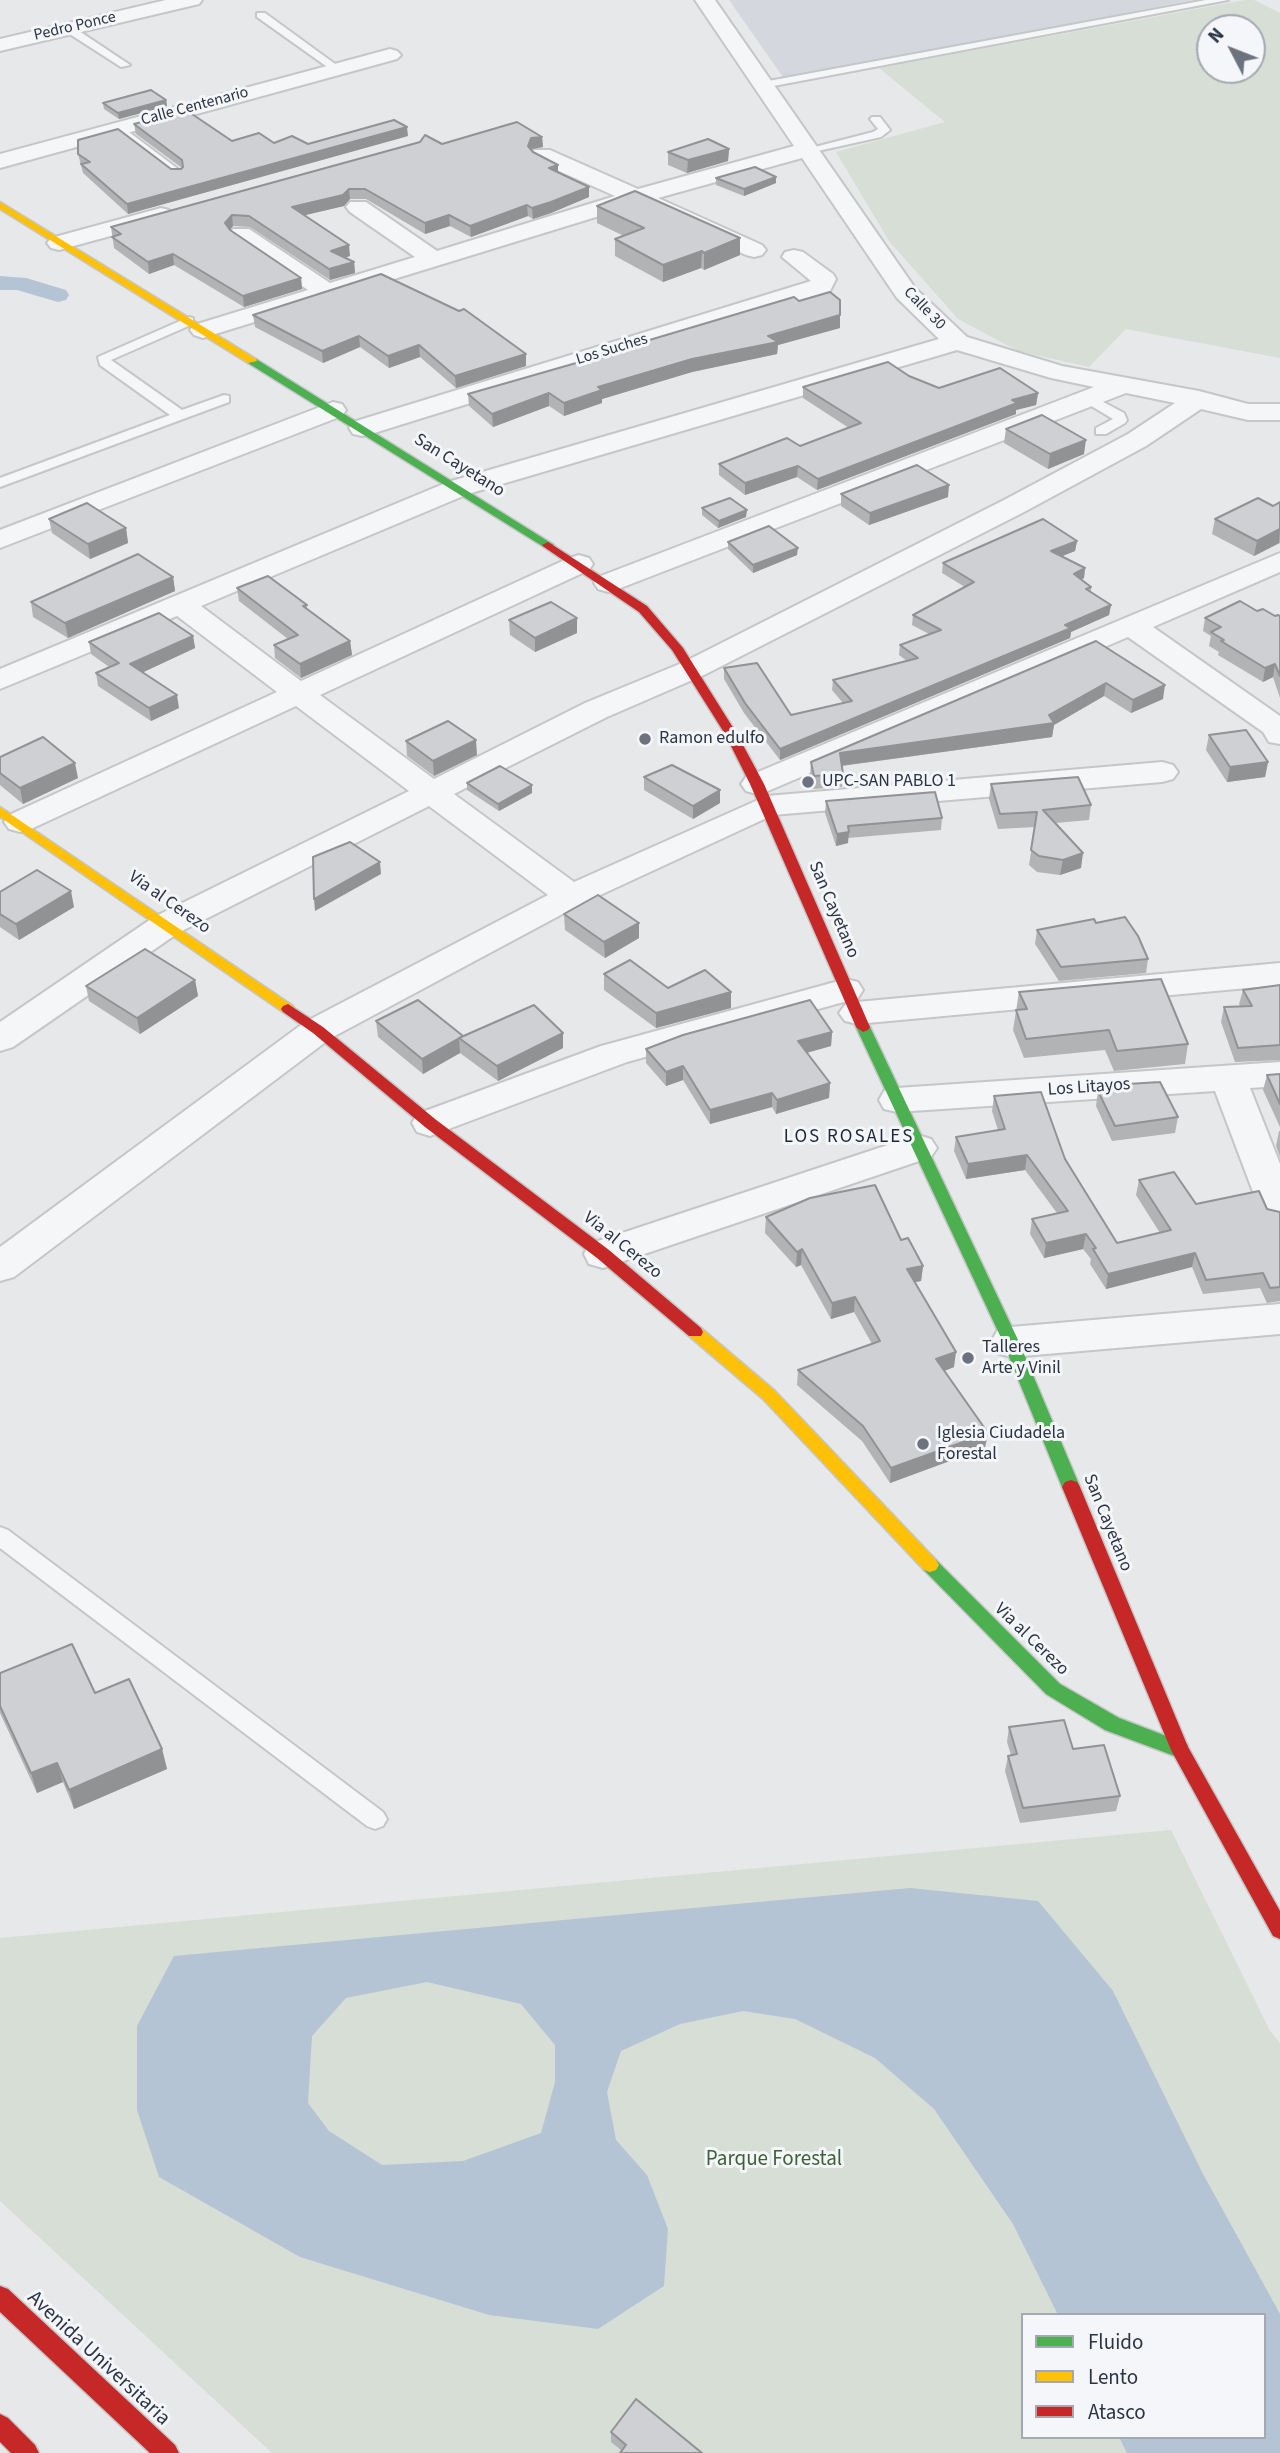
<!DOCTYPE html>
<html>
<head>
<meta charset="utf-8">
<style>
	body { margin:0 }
	#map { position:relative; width:1280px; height:2453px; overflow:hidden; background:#e6e8ea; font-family:"Source Sans 3",sans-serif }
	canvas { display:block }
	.legend { position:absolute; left:1021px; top:2313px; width:245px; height:126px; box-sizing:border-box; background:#f4f6f9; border:2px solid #a4a8b1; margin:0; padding:9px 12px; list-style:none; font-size:21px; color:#2b3445 }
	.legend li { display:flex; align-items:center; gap:14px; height:35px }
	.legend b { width:35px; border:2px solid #a4a8b1 }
	.north { position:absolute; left:1196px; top:14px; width:70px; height:70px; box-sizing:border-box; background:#f4f6f9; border:2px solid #a4a8b1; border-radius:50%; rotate:312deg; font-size:19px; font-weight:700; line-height:28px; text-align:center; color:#2b3445 }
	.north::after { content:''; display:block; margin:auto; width:24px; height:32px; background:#6c737f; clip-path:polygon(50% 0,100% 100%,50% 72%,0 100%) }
</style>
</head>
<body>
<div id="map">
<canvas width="1280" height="2453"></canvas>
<ul class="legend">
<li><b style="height:9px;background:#4caf50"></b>Fluido</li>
<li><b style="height:9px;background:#ffc107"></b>Lento</li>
<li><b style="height:9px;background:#c62828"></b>Atasco</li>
</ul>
<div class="north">N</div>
</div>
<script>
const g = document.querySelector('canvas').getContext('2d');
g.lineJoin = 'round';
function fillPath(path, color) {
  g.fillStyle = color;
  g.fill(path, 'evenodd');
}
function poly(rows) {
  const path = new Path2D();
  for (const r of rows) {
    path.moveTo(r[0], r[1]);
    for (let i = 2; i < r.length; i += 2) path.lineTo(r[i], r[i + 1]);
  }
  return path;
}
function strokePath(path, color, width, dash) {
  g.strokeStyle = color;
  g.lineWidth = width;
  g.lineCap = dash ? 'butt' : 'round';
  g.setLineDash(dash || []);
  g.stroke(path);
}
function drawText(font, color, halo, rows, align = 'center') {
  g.font = font + ' "Source Sans 3",sans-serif';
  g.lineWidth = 6;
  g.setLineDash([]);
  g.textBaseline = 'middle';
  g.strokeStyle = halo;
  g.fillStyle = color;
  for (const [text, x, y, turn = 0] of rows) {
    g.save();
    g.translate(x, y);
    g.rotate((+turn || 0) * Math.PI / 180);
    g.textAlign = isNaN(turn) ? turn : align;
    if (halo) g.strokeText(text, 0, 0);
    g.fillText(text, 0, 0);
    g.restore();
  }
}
fillPath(poly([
	[729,0,1192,0,785,80]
]), '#d4d7dd');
fillPath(poly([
	[1245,0,1254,0,1280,13,1280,358,1126,329,1089,367,1018,351,958,319,889,241,836,152,945,122,879,68],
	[1252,28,1252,70,1210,70,1210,28],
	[1171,1830,1270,2031,1280,2043,1280,2453,272,2453,0,2201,0,1938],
	[1023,2315,1264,2315,1264,2437,1023,2437]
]), '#d6ded6');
fillPath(poly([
	[910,1888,1038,1901,1113,1991,1202,2172,1280,2314,1280,2453,1127,2453,1119,2437,1264,2437,1264,2315,1058,2315,1013,2224,934,2109,875,2058,795,2019,743,2011,680,2024,621,2051,607,2092,616,2140,647,2175,668,2229,664,2286,598,2329,489,2315,300,2257,159,2177,137,2110,137,2026,174,1956],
	[427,1982,521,2004,555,2045,555,2082,541,2133,463,2161,382,2165,329,2131,308,2103,312,2036,346,1998]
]), '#b4c4d5');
fillPath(poly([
	[0,276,26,278,66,290,69,295,66,300,58,302,17,290,0,290,0,276]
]), '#b4c4d5');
const lane = poly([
	[1206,0,1228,0,763,88,758,85,763,82,1206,0],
	[257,13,265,13,342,69,333,71,257,17,257,13],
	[65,27,73,27,130,65,121,67,65,31,65,27],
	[872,117,880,117,890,130,881,137,809,153,803,150,873,132,878,129,870,119,872,117],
	[113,126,121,126,182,172,182,176,174,176,113,130,113,126],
	[189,317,193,318,193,324,111,360,182,410,224,395,229,396,229,402,0,487,0,478,170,415,100,365,98,357,189,317],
	[1088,394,1124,413,1127,420,1125,423,1106,434,1096,434,1096,428,1113,419,1083,401,1083,395,1088,394],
	[0,1527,8,1530,383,1812,387,1819,383,1826,375,1829,367,1826,0,1548,0,1527]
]);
const street = poly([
	[166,0,202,0,199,4,0,51,0,39,166,0],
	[695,0,715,0,915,288,967,337,1062,366,1199,391,1248,404,1280,404,1280,420,1248,420,1201,409,1146,446,1024,512,704,675,607,717,454,794,574,882,767,796,1162,762,1173,765,1178,772,1173,779,1162,782,773,815,583,903,331,1038,14,1277,0,1281,0,1247,305,1022,548,895,429,806,178,933,13,1047,0,1051,0,1022,154,917,409,791,296,706,31,829,20,832,9,829,4,822,9,815,277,692,177,616,0,689,0,669,448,482,939,339,897,298,802,158,658,198,762,245,766,250,762,255,754,257,746,255,635,205,212,335,203,338,194,335,190,330,194,325,308,290,233,239,229,234,233,229,249,229,330,283,415,257,350,212,346,207,350,202,366,202,437,251,615,196,534,160,531,155,534,150,550,150,638,189,794,146,695,0],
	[957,350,1051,378,1094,387,598,577,594,583,598,589,608,592,618,589,1126,393,1175,403,1128,434,1004,500,682,663,585,703,434,779,320,695,589,570,593,564,589,558,579,555,569,558,301,681,201,606,468,494,957,350],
	[390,49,397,51,401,55,397,59,0,168,0,154,390,49],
	[161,208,169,210,173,215,169,220,59,250,51,248,47,243,51,238,161,208],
	[794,250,803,252,833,274,836,279,830,291,371,434,362,436,353,434,349,428,353,422,811,281,782,257,785,252,794,250],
	[333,402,342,404,346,410,342,416,0,548,0,530,333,402],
	[1280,553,1280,572,1153,627,1280,716,1280,744,1269,742,1263,732,1128,637,768,791,757,794,746,791,741,784,746,777,1280,553],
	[1280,963,1280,985,857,1024,845,1021,839,1013,845,1005,857,1002,1280,963],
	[846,979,858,982,863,990,858,998,627,1062,430,1136,417,1132,412,1123,417,1114,601,1046,846,979],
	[1280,1062,1280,1086,1250,1088,1280,1164,1280,1226,1266,1223,1261,1213,1215,1091,897,1112,884,1109,879,1100,884,1091,897,1088,1280,1062],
	[918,1135,931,1139,937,1148,931,1157,603,1268,589,1264,584,1254,589,1244,918,1135],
	[1280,1304,1280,1334,1011,1357,997,1353,991,1342,997,1331,1011,1327,1280,1304]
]);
const fast = poly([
	[248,359,256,359,554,545,548,548,544,547,248,363,248,359],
	[863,1022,870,1027,1019,1342,1080,1487,1077,1492,1071,1494,1065,1492,1062,1487,1003,1342,856,1027,863,1022],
	[930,1558,936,1560,1060,1684,1119,1718,1187,1744,1189,1750,1187,1756,1180,1758,1105,1730,1046,1694,924,1570,921,1565,924,1560,930,1558]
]);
const slow = poly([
	[0,202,256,359,257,361,248,363,0,209,0,202],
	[0,807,293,1006,295,1009,293,1012,283,1012,0,817,0,807],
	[695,1326,701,1328,775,1391,936,1560,939,1565,936,1570,930,1572,924,1570,763,1399,689,1336,687,1332,689,1328,695,1326]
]);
const jam = poly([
	[548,542,647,606,683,648,737,734,764,784,870,1027,868,1030,863,1032,856,1027,750,784,725,734,672,650,639,612,544,547,542,545,548,542],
	[288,1004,323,1027,435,1119,609,1250,701,1328,703,1332,701,1336,689,1336,597,1258,425,1127,313,1033,283,1012,281,1009,283,1006,288,1004],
	[1071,1480,1077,1482,1080,1487,1188,1747,1280,1911,1280,1939,1273,1936,1171,1750,1062,1487,1065,1482,1071,1480],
	[0,2286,8,2289,175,2445,179,2453,150,2453,0,2312,0,2286],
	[0,2414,8,2418,35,2445,39,2453,11,2453,0,2442,0,2414]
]);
strokePath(lane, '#c4c6c8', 4);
strokePath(street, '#c4c6c8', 4);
strokePath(fast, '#c4c6c8', 3);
strokePath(slow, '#c4c6c8', 3);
strokePath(jam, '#c4c6c8', 3);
fillPath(lane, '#f5f6f7');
fillPath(street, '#f5f6f7');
fillPath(fast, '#4caf50');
fillPath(slow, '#ffc107');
fillPath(jam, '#c62828');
fillPath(poly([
	[166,100,167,106,119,119,104,109,103,103],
	[134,124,232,141,308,144,408,136,128,214,83,173,78,154,171,169,182,168,136,134],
	[542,137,543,147,532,149,533,152,558,165,558,172,589,187,589,197,551,213,533,219,528,216,471,237,450,226,425,234,366,199,350,199,344,206,305,215,350,256,345,257,354,262,355,273,330,280,250,227,233,226,230,230,301,278,302,289,244,307,174,265,149,274,114,248,111,227,442,144],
	[729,149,728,161,687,173,668,165,668,152],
	[716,178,776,183,744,196,716,185],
	[597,206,740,255,704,270,701,268,663,282,615,256,615,239,624,236,597,223],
	[253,315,526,366,456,388,420,357,389,368,360,347,323,363,255,327],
	[840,328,778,345,777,354,692,372,602,399,602,403,564,416,549,406,493,427,469,406,468,394,636,346,636,344],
	[909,376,939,388,1038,393,1036,405,1016,410,1016,414,817,490,797,477,745,495,719,475,719,464,800,446,849,428,803,398,803,387],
	[1006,429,1084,454,1048,469,1004,443],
	[841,494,948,497,869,525,841,506],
	[1280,502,1280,543,1254,556,1212,534,1215,519,1273,506],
	[702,508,746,517,718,528,702,515],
	[49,519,126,528,128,543,90,559,52,533],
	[1077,541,1075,551,1062,556,1085,568,1084,578,1081,580,1091,587,1091,592,1111,605,1109,615,1071,632,1070,638,780,760,744,713,724,679,724,668,791,715,843,703,832,690,833,680,907,661,899,655,900,645,929,634,912,625,913,615,965,587,942,573,943,563],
	[728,542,797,555,753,573,728,549],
	[173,577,175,591,68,638,33,617,31,602],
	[237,588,307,605,307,609,350,641,352,655,301,678,275,658,274,645,288,639,239,601],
	[1257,611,1275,616,1280,616,1280,698,1273,677,1263,682,1218,655,1219,652,1209,646,1211,636,1203,631,1205,618],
	[577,618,577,633,535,652,510,635,509,620],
	[193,636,195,648,143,672,179,708,151,721,98,686,96,673,109,667,91,654,89,642],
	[1096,641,1163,699,1131,713,1104,696,1054,725,1052,737,842,766,843,774,842,787,813,789,810,776,811,762],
	[1209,735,1268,762,1265,777,1227,782,1206,750],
	[406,741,477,755,434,776,407,756],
	[0,757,78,778,23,804,0,785],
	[644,777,720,790,720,803,693,819,644,790],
	[467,783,532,785,532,793,499,811,467,790],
	[991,784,1091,805,1089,820,1056,823,1081,868,1060,875,1037,872,1029,865,1035,827,998,829,989,799],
	[826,801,942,818,941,830,848,838,848,843,836,846,825,813],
	[0,892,74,907,19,940,0,927],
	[564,914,639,938,605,958,565,930],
	[1096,923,1148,959,1146,973,1059,981,1035,944,1037,930],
	[604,974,668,988,731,1008,656,1028,604,990],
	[195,980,198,996,140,1034,89,1001,86,986],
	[1280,985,1280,1060,1235,1062,1221,1022,1224,1007,1241,1007,1239,1004,1243,990],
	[1019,992,1188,1044,1185,1064,1114,1071,1105,1050,1024,1058,1013,1030],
	[376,1021,463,1037,563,1048,498,1081,460,1053,423,1074,378,1037],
	[832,1032,831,1046,807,1053,830,1083,829,1098,776,1114,772,1107,710,1124,683,1080,666,1086,646,1063,646,1049],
	[1280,1074,1280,1127,1263,1090,1267,1075],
	[1128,1084,1178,1117,1175,1133,1112,1141,1096,1106,1098,1091,1127,1087],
	[994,1096,1065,1159,1117,1243,1160,1233,1136,1195,1139,1180,1196,1204,1267,1209,1280,1212,1280,1301,1267,1303,1260,1288,1203,1294,1192,1267,1106,1289,1090,1264,1091,1259,1083,1249,1044,1258,1030,1234,1032,1219,1057,1213,1025,1170,966,1179,954,1151,956,1137,998,1130,992,1111],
	[1279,1131,1280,1131,1280,1157,1276,1146],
	[766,1217,901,1240,923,1266,921,1281,915,1282,954,1367,944,1371,985,1448,890,1483,862,1441,797,1385,798,1370,872,1344,854,1312,831,1319,801,1265,796,1267,765,1233],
	[0,1673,95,1693,162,1749,167,1769,74,1809,63,1782,37,1793,0,1713],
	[1009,1727,1073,1749,1120,1796,1116,1811,1020,1823,1005,1771,1008,1756,1011,1755,1007,1742],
	[611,2432,702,2453,622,2451,611,2442]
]), '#b1b3b5');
fillPath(poly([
	[166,100,167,106,119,119,118,113],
	[407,127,408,136,128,214,127,204],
	[542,137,543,147,532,149,529,156,528,146,531,138],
	[729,149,728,161,687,173,688,160],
	[558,165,558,176,549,168],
	[776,177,776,183,744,196,744,189],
	[589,187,589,197,551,213,533,219,532,208],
	[349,189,350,199,344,206,293,218,292,207],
	[527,205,528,216,471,237,470,226],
	[232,215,233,226,226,234,225,223],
	[449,215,450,226,425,234,425,223],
	[740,238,740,255,704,270,704,253],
	[349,245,350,256,332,262,331,251],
	[702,251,701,268,663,282,663,265],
	[173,254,174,265,149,274,148,262],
	[354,262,355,273,330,280,329,269],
	[301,278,302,289,244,307,243,296],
	[840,315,840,328,778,345,777,354,692,372,602,399,602,403,564,416,564,403,598,387,768,336],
	[359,336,360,347,323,363,322,351],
	[419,345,420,357,389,368,388,356],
	[526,354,526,366,456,388,455,376],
	[549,393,549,406,493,427,492,414],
	[1038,393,1036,405,1016,410,1016,414,817,490,818,479,1012,400],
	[1086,440,1084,454,1048,469,1050,454],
	[798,466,797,477,745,495,745,483],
	[949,485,948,497,869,525,870,513],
	[747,510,746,517,718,528,719,521],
	[126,528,128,543,90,559,88,544],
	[1280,529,1279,543,1254,556,1257,541],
	[1077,541,1075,551,1050,561,1051,551],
	[798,548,797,555,753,573,753,565],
	[1085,568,1084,578,1072,584,1074,574],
	[173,577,175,591,68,638,65,623],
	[1111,605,1109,615,1071,632,1070,638,780,760,780,749],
	[577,618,577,633,535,652,535,638],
	[193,636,195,648,133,677,130,664],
	[350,641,352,655,301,678,300,664],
	[1275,664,1273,677,1263,682,1265,668],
	[1106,683,1104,696,1054,725,1052,737,839,766,840,753,1049,715],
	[1165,685,1163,699,1131,713,1133,700],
	[177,695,179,708,151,721,149,708],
	[476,740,477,755,434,776,433,761],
	[1268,762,1265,777,1227,782,1230,767],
	[75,763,78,778,23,804,20,788],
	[532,785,532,793,499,811,498,804],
	[720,790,720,803,693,819,693,806],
	[849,832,848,843,836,846,837,834],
	[1083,853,1081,868,1060,875,1063,860],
	[380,862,381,874,315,911,314,899],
	[71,891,74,907,19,940,16,924],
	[639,923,639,938,605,958,604,942],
	[195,980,198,996,140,1034,137,1018],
	[731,992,731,1008,656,1028,656,1013],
	[832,1032,831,1046,798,1055,798,1041],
	[563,1033,563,1048,498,1081,497,1066],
	[459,1038,460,1053,423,1074,422,1059],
	[683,1066,683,1080,666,1086,666,1072],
	[830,1083,829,1098,776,1114,777,1100],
	[772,1093,772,1107,710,1124,710,1110],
	[1027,1155,1025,1170,966,1179,968,1164],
	[1086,1234,1083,1249,1044,1258,1046,1243],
	[802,1249,801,1265,796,1267,797,1252],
	[1195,1253,1192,1267,1106,1289,1108,1274],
	[923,1266,921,1281,905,1284,907,1269],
	[855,1297,854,1312,831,1319,832,1303],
	[956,1352,954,1367,934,1375,936,1359],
	[988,1433,985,1448,890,1483,891,1468],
	[162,1749,167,1769,74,1809,69,1790],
	[57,1763,63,1782,37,1793,31,1773]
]), '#909294');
const building = poly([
	[151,90,166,100,118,113,103,103,151,90],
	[186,110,232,141,259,133,274,143,292,136,308,144,394,120,407,127,127,204,81,164,90,162,78,154,78,140,118,129,171,169,181,169,183,167,182,160,134,124,186,110],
	[517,122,542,137,531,138,528,146,533,152,558,165,549,168,589,187,551,202,532,208,527,205,470,226,449,215,425,223,365,189,349,189,343,195,292,207,349,245,331,251,354,262,329,269,249,216,232,215,225,223,230,230,301,278,243,296,173,254,148,262,112,237,121,234,111,227,420,142,425,135,442,144,517,122],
	[708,139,729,149,688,160,668,152,708,139],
	[755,167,776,177,744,189,716,178,755,167],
	[635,191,740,238,704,253,702,251,663,265,615,239,644,228,597,206,635,191],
	[381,274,459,311,464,309,526,354,455,376,419,345,388,356,359,336,322,351,253,315,381,274],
	[830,292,840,300,840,315,768,336,778,342,692,359,598,387,602,390,564,403,549,393,492,414,468,394,639,345,636,344,794,297,799,301,830,292],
	[888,362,909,376,939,388,1000,368,1038,393,1012,400,1017,403,818,479,798,466,745,483,719,464,787,438,800,446,861,423,803,387,888,362],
	[1042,415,1086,440,1050,454,1006,429,1042,415],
	[917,465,949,485,870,513,841,494,917,465],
	[730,498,747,510,719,521,702,508,730,498],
	[1258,498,1273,506,1280,502,1280,529,1257,541,1215,519,1258,498],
	[87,503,126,528,88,544,49,519,87,503],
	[1043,519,1077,541,1051,551,1085,568,1074,574,1091,587,1086,589,1111,605,1065,625,1071,628,780,749,745,703,724,668,757,663,791,715,852,701,833,680,918,658,900,645,941,630,913,615,974,582,943,563,1043,519],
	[769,526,798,548,753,565,728,542,769,526],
	[138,554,173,577,65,623,31,602,138,554],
	[268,576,307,605,303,606,350,641,300,664,274,645,298,635,237,588,268,576],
	[1240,601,1257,611,1263,609,1275,616,1278,615,1280,616,1280,676,1275,664,1265,668,1221,641,1224,640,1211,632,1221,627,1205,618,1240,601],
	[551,602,577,618,535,638,509,620,551,602],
	[159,613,193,636,130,664,177,695,149,708,96,673,119,663,89,642,159,613],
	[1096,641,1165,685,1133,700,1106,683,1049,715,1054,723,840,753,843,774,814,776,811,762,1096,641],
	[448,721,476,740,433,761,406,741,448,721],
	[1246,730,1268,762,1230,767,1209,735,1246,730],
	[43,737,75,763,20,788,0,773,0,757,43,737],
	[672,765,720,790,693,806,644,777,672,765],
	[500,766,532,785,498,804,467,783,500,766],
	[1078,777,1091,805,1043,810,1083,853,1063,860,1039,856,1031,850,1037,812,1000,814,991,784,1078,777],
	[935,792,942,818,848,826,849,832,837,834,826,801,935,792],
	[350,842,380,862,314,899,313,857,350,842],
	[37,870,71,891,16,924,0,914,0,892,37,870],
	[598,895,639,923,604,942,564,914,598,895],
	[1125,917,1138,936,1148,959,1061,967,1037,930,1094,919,1096,923,1125,917],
	[145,949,195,980,137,1018,86,986,145,949],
	[630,960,668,988,705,970,731,992,656,1013,604,974,630,960],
	[1161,979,1188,1044,1117,1051,1109,1030,1026,1039,1016,1010,1027,1009,1019,992,1161,979],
	[1280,985,1280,1045,1238,1048,1224,1007,1252,1006,1243,990,1280,985],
	[418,1000,463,1036,422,1059,376,1021,418,1000],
	[810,1000,832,1032,798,1041,830,1083,777,1100,772,1093,710,1110,683,1066,666,1072,646,1049,683,1035,810,1000],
	[534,1005,563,1033,497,1066,459,1038,534,1005],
	[1280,1074,1280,1104,1267,1075,1280,1074],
	[1160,1082,1178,1117,1115,1126,1098,1091,1129,1087,1128,1084,1160,1082],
	[1041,1092,1065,1159,1117,1243,1171,1230,1139,1180,1174,1172,1196,1204,1259,1191,1267,1209,1280,1212,1280,1287,1270,1288,1263,1273,1206,1280,1195,1253,1108,1274,1093,1249,1096,1248,1086,1234,1046,1243,1032,1219,1068,1211,1027,1155,968,1164,956,1137,1005,1129,994,1096,1041,1092],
	[875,1185,901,1240,908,1238,923,1266,907,1269,956,1352,936,1359,988,1433,891,1468,863,1426,798,1370,880,1341,855,1297,832,1303,802,1249,797,1252,766,1217,810,1198,875,1185],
	[72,1644,95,1693,129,1679,162,1749,69,1790,57,1763,31,1773,0,1706,0,1673,72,1644],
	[1064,1720,1073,1749,1104,1745,1120,1796,1023,1808,1008,1756,1017,1754,1009,1727,1064,1720],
	[636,2399,702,2453,620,2453,626,2445,611,2432,636,2399]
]);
fillPath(building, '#ced0d3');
strokePath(building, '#909294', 2);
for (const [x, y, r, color] of [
	[645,739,7,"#6c737f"],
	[808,782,7,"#6c737f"],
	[968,1358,7,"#6c737f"],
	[923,1444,7,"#6c737f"]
]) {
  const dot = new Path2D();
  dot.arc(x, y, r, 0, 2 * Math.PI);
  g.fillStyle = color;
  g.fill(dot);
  strokePath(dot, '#f4f6f9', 2.5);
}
drawText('16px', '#2b3445', '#f4f6f9', [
	["Pedro Ponce",75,27,-13],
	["Calle Centenario",195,107,-15],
	["Calle 30",924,309,46],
	["Los Suches",612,350,-17]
]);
drawText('18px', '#2b3445', '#f4f6f9', [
	["San Cayetano",459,466,32],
	["Via al Cerezo",169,903,35],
	["San Cayetano",833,910,67],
	["Los Litayos",1089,1088,-4],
	["Via al Cerezo",622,1246,39],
	["San Cayetano",1107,1523,68],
	["Via al Cerezo",1031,1640,44]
]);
drawText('18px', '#2b3445', '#f4f6f9', [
	["Ramon edulfo",659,739],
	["UPC-SAN PABLO 1",822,782],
	["Talleres",982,1348],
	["Arte y Vinil",982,1369],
	["Iglesia Ciudadela",937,1434],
	["Forestal",937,1455]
], 'left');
g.letterSpacing = '2px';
drawText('19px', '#1d2536', '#f4f6f9', [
	["LOS ROSALES",849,1138]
]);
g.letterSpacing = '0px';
drawText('21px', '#3f6138', '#f4f6f9', [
	["Parque Forestal",774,2160]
]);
drawText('21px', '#2b3445', '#f4f6f9', [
	["Avenida Universitaria",98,2359,43]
]);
</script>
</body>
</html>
